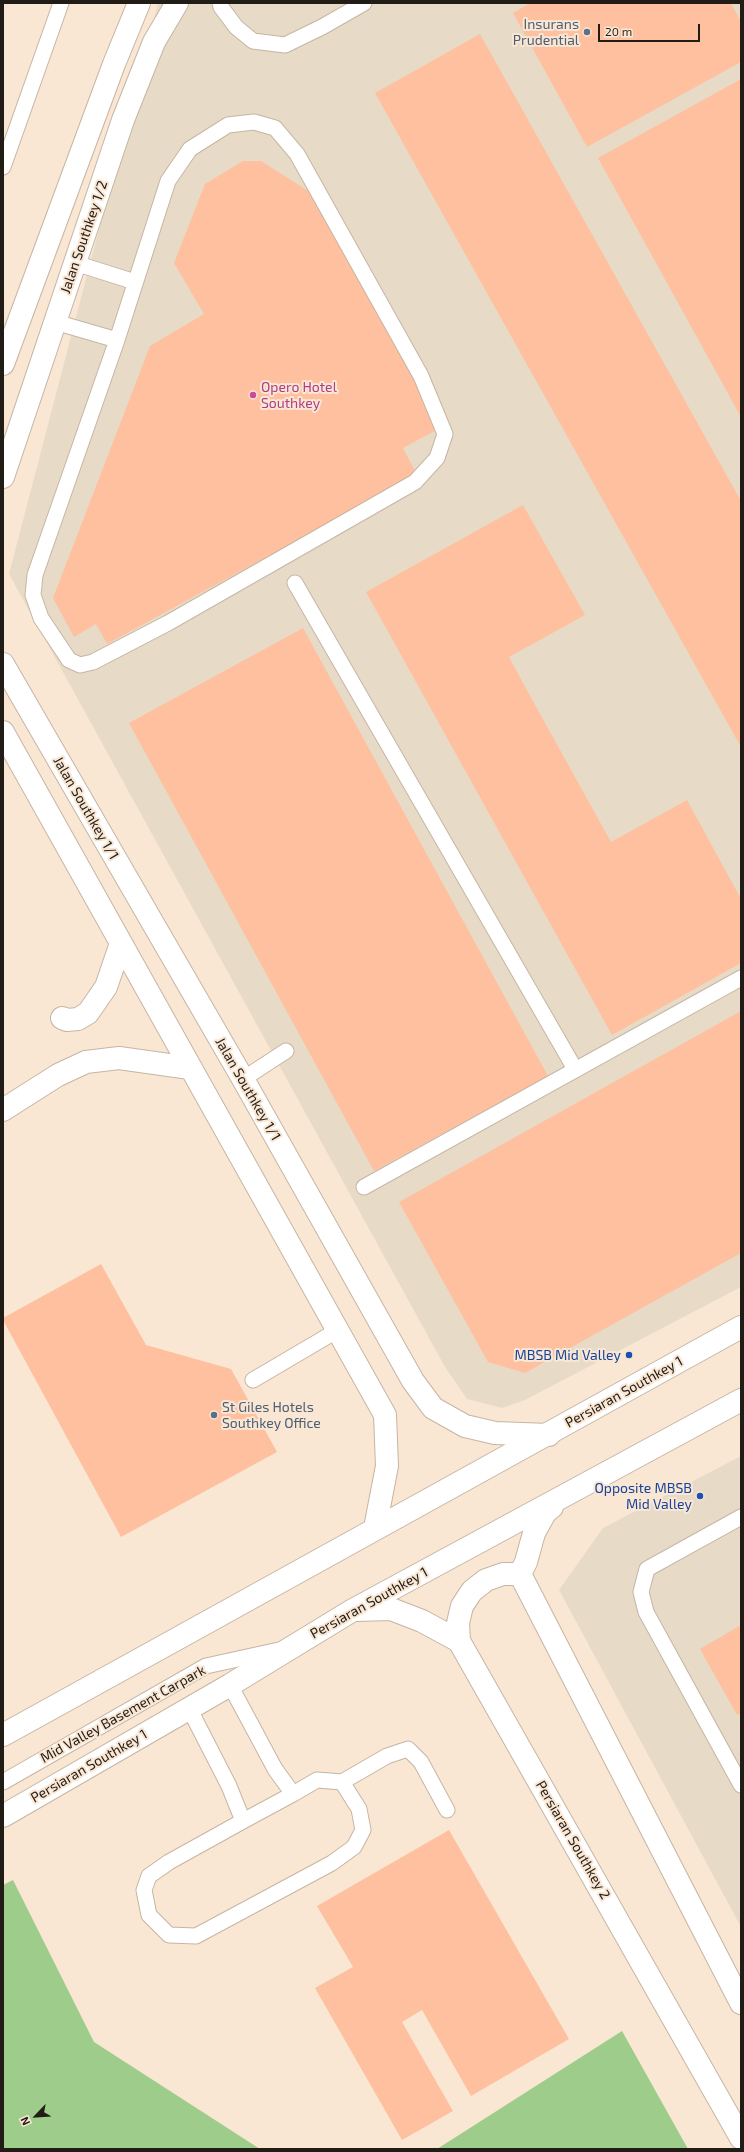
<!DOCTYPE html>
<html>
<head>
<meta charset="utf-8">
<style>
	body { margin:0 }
	#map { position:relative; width:744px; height:2152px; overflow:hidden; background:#f9e7d4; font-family:"Exo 2",sans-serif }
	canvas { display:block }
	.frame { position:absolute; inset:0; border:4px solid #221c16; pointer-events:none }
	.north { position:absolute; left:16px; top:2096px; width:40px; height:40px; -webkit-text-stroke:3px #f9e7d4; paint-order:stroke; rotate:245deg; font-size:11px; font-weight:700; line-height:16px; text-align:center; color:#221c16 }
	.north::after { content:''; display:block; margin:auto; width:14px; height:18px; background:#221c16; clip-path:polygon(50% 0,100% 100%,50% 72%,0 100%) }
	.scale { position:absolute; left:598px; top:24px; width:102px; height:18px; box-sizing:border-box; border:2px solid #221c16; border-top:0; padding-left:5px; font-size:12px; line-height:14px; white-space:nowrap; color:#221c16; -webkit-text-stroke:3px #f9e7d4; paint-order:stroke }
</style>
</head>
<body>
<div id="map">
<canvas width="744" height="2152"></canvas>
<div class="frame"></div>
<div class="north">N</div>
<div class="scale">20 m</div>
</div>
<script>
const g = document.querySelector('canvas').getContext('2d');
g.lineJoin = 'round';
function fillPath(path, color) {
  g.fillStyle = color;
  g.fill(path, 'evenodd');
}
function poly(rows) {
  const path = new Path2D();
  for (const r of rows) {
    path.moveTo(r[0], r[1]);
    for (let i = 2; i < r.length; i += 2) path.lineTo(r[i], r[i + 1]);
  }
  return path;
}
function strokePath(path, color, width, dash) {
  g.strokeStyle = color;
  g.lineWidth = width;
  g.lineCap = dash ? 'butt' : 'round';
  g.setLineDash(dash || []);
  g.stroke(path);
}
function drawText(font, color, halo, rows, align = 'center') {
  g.font = font + ' "Exo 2",sans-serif';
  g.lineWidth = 4;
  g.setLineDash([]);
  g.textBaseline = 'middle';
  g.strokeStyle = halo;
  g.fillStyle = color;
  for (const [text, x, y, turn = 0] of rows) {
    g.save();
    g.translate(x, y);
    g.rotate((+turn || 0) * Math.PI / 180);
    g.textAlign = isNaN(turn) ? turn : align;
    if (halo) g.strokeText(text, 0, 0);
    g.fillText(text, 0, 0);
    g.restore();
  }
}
fillPath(poly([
	[158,3,741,3,741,1287,525,1400,502,1408,467,1399,445,1367,9,574],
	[741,1456,741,1927,559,1590,603,1528]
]), '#e7dbc7');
fillPath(poly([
	[13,1880,94,2042,260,2149,3,2149,3,1885],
	[622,2031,688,2149,437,2149]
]), '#9ecc8a');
fillPath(poly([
	[530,3,731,3,741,22,741,62,587,147,513,13],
	[480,34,741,501,741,747,375,93],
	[741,79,741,417,598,158],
	[243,161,261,161,313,194,440,428,403,448,417,475,107,644,96,624,74,637,53,598,150,346,204,314,174,263,205,184],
	[523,505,585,615,509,657,529,694,611,842,687,800,741,899,741,963,612,1035,366,592],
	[303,628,548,1076,374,1171,129,723],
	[741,1011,741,1253,525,1373,488,1362,399,1202],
	[101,1264,146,1345,231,1369,277,1452,121,1537,3,1320,3,1318],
	[741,1625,741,1713,737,1715,700,1649],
	[449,1830,569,2039,471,2096,422,2010,402,2022,453,2111,402,2140,315,1988,353,1967,317,1906]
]), '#fec09f');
const service = poly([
	[220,3,221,7,236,27,253,41,285,45,322,27,364,3],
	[254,122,275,128,297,154,421,376,445,434,437,458,415,482,168,623,93,662,80,665,69,660,41,618,33,595,35,575,117,340,168,181,190,149,228,125,254,122],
	[3,167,61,3],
	[75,263,135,282],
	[55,322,117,340],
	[295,583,575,1069],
	[243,1079,286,1051],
	[364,1187,741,978],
	[253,1380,338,1330],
	[741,1517,647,1569,641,1592,646,1612,741,1785],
	[230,1685,275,1769,293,1794,317,1780,342,1782,387,1756,408,1749,421,1762,447,1810],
	[189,1708,229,1786,243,1821,169,1862,149,1876,144,1890,149,1915,169,1935,196,1936,332,1863,354,1847,363,1830,359,1809,342,1782],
	[3,1782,206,1666,279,1650],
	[243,1821,293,1794]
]);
const minor = poly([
	[3,364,114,64,139,3],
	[3,477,123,120,154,42,177,3],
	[3,664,243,1079,413,1381,433,1408,465,1426,495,1433,549,1435],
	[3,732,385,1415,387,1466,375,1528],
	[62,1018,67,1020,78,1019,88,1013,106,987,121,943],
	[3,1110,58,1075,86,1062,119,1058,190,1068],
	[552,1507,545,1513,534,1533,526,1562,520,1574,741,2003],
	[357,1610,391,1609,422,1621,459,1641,741,2138],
	[459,1641,458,1623,462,1606,472,1591,486,1580,503,1574,520,1574],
	[3,1735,741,1327],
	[3,1816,230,1685,353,1610,741,1400]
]);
strokePath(service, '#c6b5a3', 17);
strokePath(minor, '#c6b5a3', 24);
strokePath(service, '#fff', 15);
strokePath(minor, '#fff', 22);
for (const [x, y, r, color] of [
	[587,32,4,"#5c6f8a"],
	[253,395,4,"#d1479c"],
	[629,1355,4,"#1a4fb4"],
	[214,1415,4,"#5c6f8a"],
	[700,1496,4,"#1a4fb4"]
]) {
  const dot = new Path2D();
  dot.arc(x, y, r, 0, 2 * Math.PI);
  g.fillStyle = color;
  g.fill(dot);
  strokePath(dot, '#f9e7d4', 1.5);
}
drawText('14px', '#4e5e75', '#f9e7d4', [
	["Insurans",579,24],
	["Prudential",579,40],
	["St Giles Hotels",222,1407,"left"],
	["Southkey Office",222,1423,"left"]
], 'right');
drawText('14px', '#221c16', '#f9e7d4', [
	["Jalan Southkey 1/2",84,237,-71],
	["Jalan Southkey 1/1",86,808,60],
	["Jalan Southkey 1/1",248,1089,60],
	["Persiaran Southkey 1",624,1392,-29],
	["Persiaran Southkey 1",369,1603,-29],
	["Mid Valley Basement Carpark",123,1714,-29],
	["Persiaran Southkey 1",89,1766,-30],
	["Persiaran Southkey 2",573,1840,60]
]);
drawText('14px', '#b23c85', '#f9e7d4', [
	["Opero Hotel",261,387],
	["Southkey",261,403]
], 'left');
drawText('14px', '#164399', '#f9e7d4', [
	["MBSB Mid Valley",621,1355],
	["Opposite MBSB",692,1488],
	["Mid Valley",692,1504]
], 'right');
</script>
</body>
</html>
